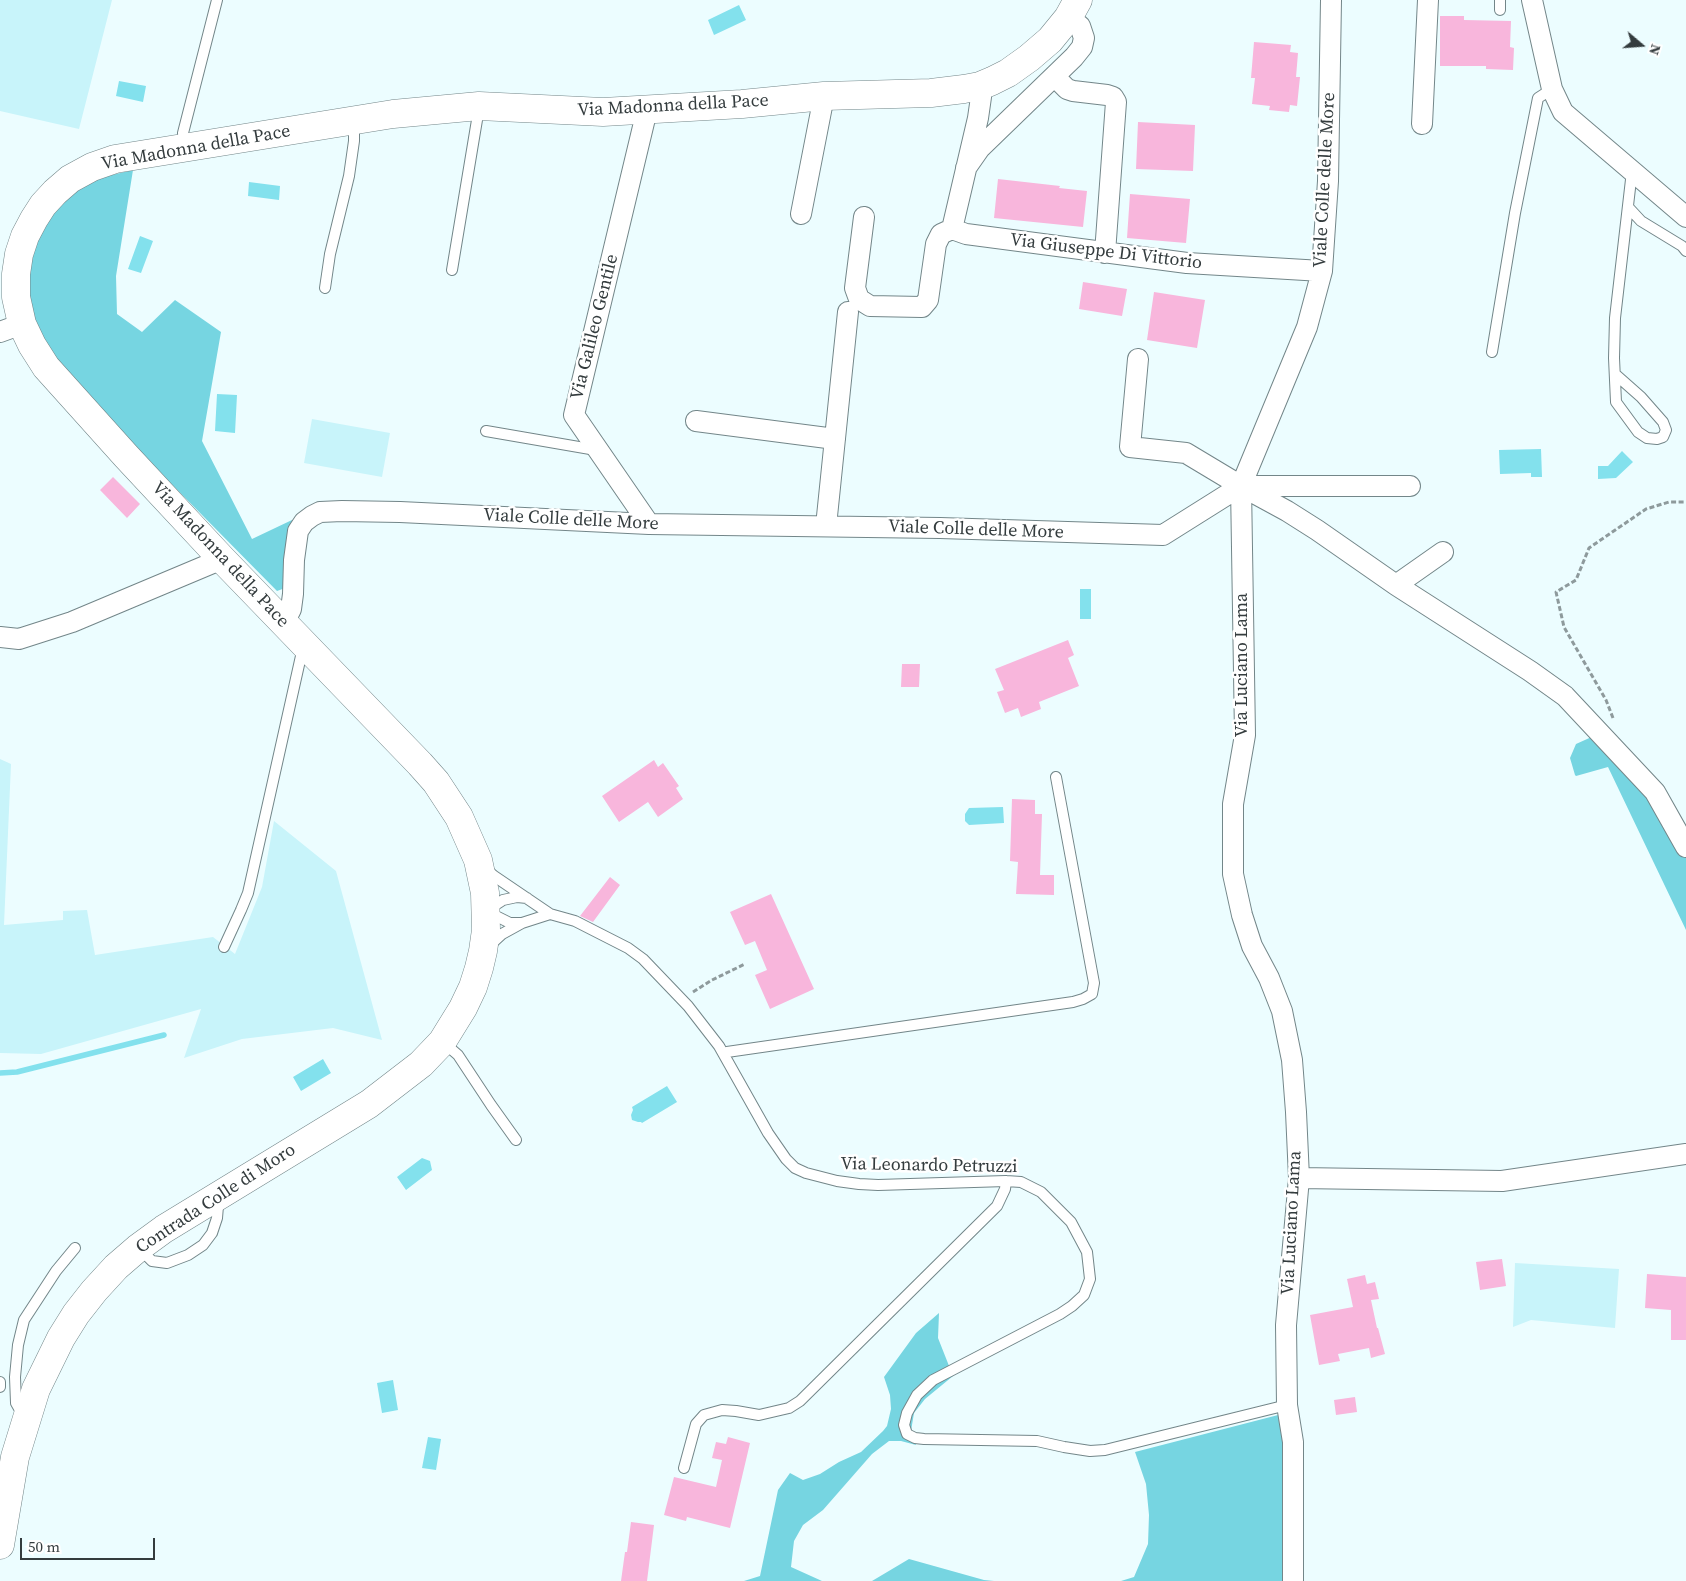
<!DOCTYPE html>
<html>
<head>
<meta charset="utf-8">
<style>
	body { margin:0 }
	#map { position:relative; width:1686px; height:1581px; overflow:hidden; background:#ecfdff; font-family:"Source Serif 4",serif }
	canvas { display:block }
	.north { position:absolute; left:1616px; top:20px; width:50px; height:50px; -webkit-text-stroke:4px #fff; paint-order:stroke; rotate:108deg; font-size:14px; font-weight:700; line-height:20px; text-align:center; color:#343c3e }
	.north::after { content:''; display:block; margin:auto; width:18px; height:22px; background:#343c3e; clip-path:polygon(50% 0,100% 100%,50% 72%,0 100%) }
	.scale { position:absolute; left:20px; top:1538px; width:135px; height:22px; box-sizing:border-box; border:2px solid #343c3e; border-top:0; padding-left:6px; font-size:15px; line-height:18px; white-space:nowrap; color:#343c3e; -webkit-text-stroke:4px #fff; paint-order:stroke }
</style>
</head>
<body>
<div id="map">
<canvas width="1686" height="1581"></canvas>
<div class="north">N</div>
<div class="scale">50 m</div>
</div>
<script>
const g = document.querySelector('canvas').getContext('2d');
g.lineJoin = 'round';
function fillPath(path, color) {
  g.fillStyle = color;
  g.fill(path, 'evenodd');
}
function poly(rows) {
  const path = new Path2D();
  for (const r of rows) {
    path.moveTo(r[0], r[1]);
    for (let i = 2; i < r.length; i += 2) path.lineTo(r[i], r[i + 1]);
  }
  return path;
}
function strokePath(path, color, width, dash) {
  g.strokeStyle = color;
  g.lineWidth = width;
  g.lineCap = dash ? 'butt' : 'round';
  g.setLineDash(dash || []);
  g.stroke(path);
}
function drawText(font, color, halo, rows, align = 'center') {
  g.font = font + ' "Source Serif 4",serif';
  g.lineWidth = 5;
  g.setLineDash([]);
  g.textBaseline = 'middle';
  g.strokeStyle = halo;
  g.fillStyle = color;
  for (const [text, x, y, turn = 0] of rows) {
    g.save();
    g.translate(x, y);
    g.rotate((+turn || 0) * Math.PI / 180);
    g.textAlign = isNaN(turn) ? turn : align;
    if (halo) g.strokeText(text, 0, 0);
    g.fillText(text, 0, 0);
    g.restore();
  }
}
fillPath(poly([
	[0,0,112,0,79,129,0,111],
	[312,419,390,433,382,477,304,463],
	[0,759,11,764,4,925,63,920,63,911,87,910,95,955,213,937,235,954,262,887,274,821,336,871,382,1040,333,1028,242,1039,184,1058,201,1009,41,1054,0,1053],
	[1515,1263,1619,1269,1615,1328,1531,1320,1513,1327]
]), '#c8f4fa');
fillPath(poly([
	[133,170,116,276,117,314,142,332,175,300,221,332,202,441,252,539,292,520,288,587,277,591,131,443,59,364,38,333,27,297,27,265,51,212,73,192,99,178],
	[1596,735,1618,755,1686,851,1686,930,1608,767,1576,776,1575,775,1570,758,1576,744],
	[939,1313,938,1338,953,1376,925,1399,914,1413,911,1431,916,1445,901,1441,889,1441,872,1454,823,1510,803,1525,794,1541,791,1567,822,1581,744,1581,760,1576,778,1490,790,1473,803,1480,820,1474,839,1462,861,1452,883,1431,887,1426,891,1409,890,1395,884,1377,916,1333],
	[1282,1414,1287,1581,1121,1581,1134,1577,1148,1544,1149,1515,1146,1484,1135,1452],
	[909,1559,984,1580,994,1581,872,1581]
]), '#76d5e1');
fillPath(poly([
	[739,5,746,20,714,35,708,20],
	[119,81,146,86,143,102,116,96],
	[249,182,280,186,279,200,248,196],
	[140,236,153,241,141,273,128,269],
	[217,394,237,395,235,433,215,431],
	[1541,449,1542,477,1531,477,1531,473,1500,474,1499,450],
	[1622,451,1633,462,1616,478,1598,479,1598,466,1608,466],
	[1080,589,1091,589,1091,619,1080,619],
	[1003,807,1004,823,969,825,965,821,965,814,969,808],
	[323,1059,331,1073,301,1091,293,1077],
	[667,1086,677,1102,642,1123,641,1122,638,1122,632,1120,631,1115,633,1110,632,1107],
	[422,1158,430,1161,432,1170,406,1190,397,1177],
	[393,1380,398,1410,382,1413,377,1383],
	[428,1437,441,1439,436,1470,422,1468]
]), '#83e1ed');
strokePath(poly([
	[0,1073,17,1072,164,1035]
]), '#83e1ed', 5.5);
fillPath(poly([
	[1440,16,1464,16,1464,20,1511,21,1510,47,1514,48,1513,70,1486,69,1486,66,1440,66],
	[1254,42,1291,45,1290,52,1298,53,1296,77,1300,77,1297,106,1290,105,1289,112,1269,110,1270,106,1252,104,1255,78,1251,78],
	[1138,122,1195,125,1193,171,1136,169],
	[998,179,1060,186,1059,188,1087,191,1083,227,994,218],
	[1130,194,1190,199,1186,243,1127,238],
	[1083,282,1127,289,1122,316,1079,309],
	[1154,292,1205,300,1197,348,1147,340],
	[113,477,140,504,127,518,100,490],
	[1068,640,1074,655,1068,658,1079,686,1039,702,1041,709,1021,717,1018,708,1005,713,997,692,1004,690,995,669],
	[902,664,920,664,919,687,901,687],
	[654,760,658,767,663,763,679,786,676,788,683,799,658,817,648,802,619,822,602,796],
	[1012,799,1035,800,1035,814,1042,814,1040,875,1054,875,1054,895,1016,894,1018,862,1010,861],
	[610,877,620,885,593,922,580,916],
	[771,894,814,989,770,1009,755,975,767,970,755,941,745,945,730,912],
	[1502,1259,1506,1286,1480,1290,1476,1262],
	[1647,1274,1686,1277,1686,1340,1671,1340,1671,1310,1645,1308],
	[1365,1275,1367,1284,1375,1282,1379,1299,1371,1300,1377,1328,1378,1328,1385,1354,1371,1358,1369,1348,1338,1354,1340,1361,1319,1365,1310,1315,1353,1307,1347,1279],
	[1355,1397,1357,1412,1336,1415,1334,1400],
	[728,1437,750,1443,730,1528,687,1517,686,1521,664,1515,674,1477,716,1487,722,1460,712,1458,716,1442,726,1444],
	[631,1522,654,1525,647,1581,621,1581,625,1552,627,1552]
]), '#f8b6dc');
const service = poly([
	[1500,0,1500,10],
	[184,147,183,133,217,0],
	[1628,207,1641,221,1682,246,1686,251],
	[452,270,479,108],
	[325,288,330,254,349,176,354,141,354,121],
	[1492,352,1515,213,1538,98,1552,89],
	[1615,374,1641,397,1663,422,1666,430,1663,437,1657,439,1647,438,1638,432,1616,402,1614,358,1615,318,1632,171],
	[486,431,596,450],
	[486,869,494,876,550,914,575,921,628,948,643,959,688,1006,719,1046,768,1133,786,1159,795,1168,806,1173,837,1181,859,1184,878,1185,1006,1181,1021,1182,1041,1192,1071,1222,1087,1252,1090,1279,1084,1295,1072,1306,1060,1314,933,1380,917,1395,907,1413,904,1425,907,1434,915,1438,924,1439,1037,1441,1064,1447,1090,1451,1105,1450,1287,1405],
	[522,923,510,923,486,911,503,900,517,897,527,898],
	[490,945,502,934,522,923,550,914],
	[224,947,241,910,248,893,303,647],
	[443,1042,458,1055,491,1105,516,1140],
	[724,1054,727,1052,1073,1002,1083,999,1092,994,1094,983,1056,777],
	[139,1248,152,1261,167,1263,188,1255,203,1245,212,1233,217,1218,218,1206,215,1200],
	[0,1382,0,1387],
	[24,1417,16,1403,15,1377,18,1345,24,1320,56,1271,75,1248],
	[684,1468,696,1424,704,1415,722,1410,736,1411,759,1415,789,1408,800,1401,997,1206,1005,1189,1006,1181]
]);
const minor = poly([
	[1532,0,1552,89,1563,112,1686,217],
	[1055,77,1067,89,1073,91,1107,95,1113,97,1116,102,1105,253],
	[647,110,574,415,649,524],
	[1422,124,1428,0],
	[966,168,980,148,1074,57,1082,47,1084,38,1080,26,1068,18],
	[801,214,824,96],
	[864,217,855,288,859,299,870,306,922,307,928,300,936,244,941,234,952,229],
	[952,229,966,234,1187,263,1322,271],
	[952,229,978,118,981,97,980,86],
	[0,332,22,324],
	[1138,359,1130,447,1186,453,1241,486,1287,511,1317,530,1396,585,1530,671,1565,696,1655,792,1686,847],
	[696,421,835,439],
	[1241,486,1245,735,1233,804,1233,874,1242,915,1252,946,1269,978,1282,1011,1292,1060,1296,1112,1299,1178,1286,1325,1287,1405,1293,1442,1293,1581],
	[1243,486,1410,486],
	[826,526,848,312],
	[1396,585,1443,552],
	[284,623,291,609,293,594,294,560,298,531,304,522,312,516,320,512,342,511,400,512,649,524,940,528,1163,535,1241,486,1307,327,1322,271,1328,181,1331,0],
	[0,637,19,639,72,622,222,559],
	[1299,1178,1502,1181,1686,1154]
]);
const secondary = poly([
	[0,1545,15,1457,36,1389,61,1338,76,1314,94,1291,116,1267,138,1248,164,1229,369,1104,421,1064,442,1042,463,1008,473,987,479,968,483,951,486,930,485,893,478,860,459,817,436,782,420,764,222,559,126,456,46,367,32,345,22,324,16,297,16,274,19,254,25,236,34,219,43,205,55,192,70,179,92,167,115,159,393,114,479,106,603,112,742,104,824,96,931,93,964,89,980,86,992,81,1008,73,1029,58,1050,40,1068,18,1078,0]
]);
strokePath(service, '#738689', 12);
strokePath(minor, '#738689', 22);
strokePath(secondary, '#738689', 29);
strokePath(poly([
	[1613,718,1606,700,1564,627,1556,592,1576,580,1589,548,1646,509,1669,502,1686,502],
	[693,992,712,980,745,964]
]), '#8e9a9c', 3, [5, 2.5]);
strokePath(service, '#fff', 10);
strokePath(minor, '#fff', 20);
strokePath(secondary, '#fff', 28);
drawText('18px', '#343c3e', '#fff', [
	["Via Madonna della Pace",673,106,-3],
	["Via Madonna della Pace",196,148,-10],
	["Viale Colle delle More",1325,180,-87],
	["Via Giuseppe Di Vittorio",1106,252,7],
	["Via Galileo Gentile",595,327,-76],
	["Viale Colle delle More",571,520,3],
	["Viale Colle delle More",976,530,2],
	["Via Madonna della Pace",220,555,47],
	["Via Luciano Lama",1242,665,-90],
	["Via Leonardo Petruzzi",929,1166,1],
	["Contrada Colle di Moro",216,1199,-33],
	["Via Luciano Lama",1292,1223,-87]
]);
</script>
</body>
</html>
